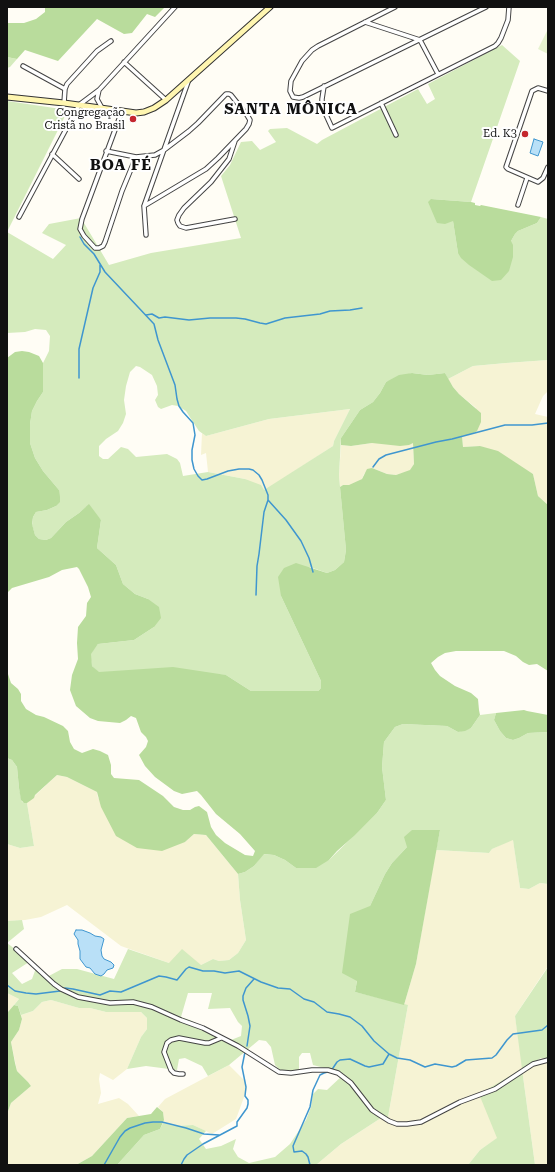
<!DOCTYPE html>
<html>
<head>
<meta charset="utf-8">
<style>
	body { margin:0 }
	#map { position:relative; width:555px; height:1172px; overflow:hidden; background:#fffdf5; font-family:"Roboto Serif",serif }
	canvas { display:block }
	.frame { position:absolute; inset:0; border:8px solid #111; pointer-events:none }
</style>
</head>
<body>
<div id="map">
<canvas width="555" height="1172"></canvas>
<div class="frame"></div>
</div>
<script>
const g = document.querySelector('canvas').getContext('2d');
g.lineJoin = 'round';
function fillPath(path, color) {
  g.fillStyle = color;
  g.fill(path, 'evenodd');
}
function poly(rows) {
  const path = new Path2D();
  for (const r of rows) {
    path.moveTo(r[0], r[1]);
    for (let i = 2; i < r.length; i += 2) path.lineTo(r[i], r[i + 1]);
  }
  return path;
}
function strokePath(path, color, width, dash) {
  g.strokeStyle = color;
  g.lineWidth = width;
  g.lineCap = dash ? 'butt' : 'round';
  g.setLineDash(dash || []);
  g.stroke(path);
}
function drawText(font, color, halo, rows, align = 'center') {
  g.font = font + ' "Roboto Serif",serif';
  g.lineWidth = 4;
  g.setLineDash([]);
  g.textBaseline = 'middle';
  g.strokeStyle = halo;
  g.fillStyle = color;
  for (const [text, x, y, turn = 0] of rows) {
    g.save();
    g.translate(x, y);
    g.rotate((+turn || 0) * Math.PI / 180);
    g.textAlign = isNaN(turn) ? turn : align;
    if (halo) g.strokeText(text, 0, 0);
    g.fillText(text, 0, 0);
    g.restore();
  }
}
fillPath(poly([
	[548,360,548,391,543,396,535,414,548,417,548,505,538,496,533,474,480,446,463,447,462,436,472,434,476,408,459,394,453,387,448,379,473,366,506,363],
	[350,409,334,441,333,446,264,491,245,479,208,472,206,453,201,455,202,433,206,436,269,419],
	[413,442,414,464,410,471,396,475,387,474,372,468,364,474,362,479,349,486,343,485,340,487,339,476,341,445,351,446,372,443],
	[57,775,67,777,97,792,98,798,185,842,194,834,206,835,238,874,240,900,246,940,238,953,229,960,219,961,213,959,201,965,169,963,121,946,67,905,41,917,25,920,7,921,7,844,20,848,34,846,27,803],
	[513,839,520,888,529,889,540,883,548,884,548,966,515,1016,523,1069,542,1058,548,1058,548,1165,535,1165,522,1069,510,1077,498,1138,480,1150,468,1165,316,1165,341,1144,384,1116,388,1117,408,1005,404,1005,416,964,436,850,489,853,492,849],
	[7,993,19,999,7,1013],
	[51,1000,79,1008,90,1008,106,1012,141,1012,147,1018,147,1029,141,1037,127,1069,113,1080,100,1073,99,1079,101,1093,98,1104,119,1098,128,1104,139,1116,127,1118,92,1156,76,1165,7,1165,7,1114,11,1103,31,1086,28,1082,17,1071,11,1042,19,1030,22,1019,21,1015,33,1011,42,1002],
	[229,1065,244,1080,247,1089,236,1119,212,1134,193,1125,175,1126,163,1123,164,1120,163,1112,158,1107,165,1099]
]), '#f6f3d4');
fillPath(poly([
	[502,45,520,61,471,202,431,199,453,221,458,253,511,241,515,234,518,231,537,223,541,217,548,219,548,360,506,363,473,366,448,379,445,373,428,375,412,373,386,382,380,393,373,402,360,410,341,438,339,476,346,550,344,562,335,570,327,573,310,567,281,596,321,681,322,687,318,691,251,691,226,675,120,671,99,673,92,666,90,654,98,644,134,640,154,627,148,599,135,594,123,584,116,565,97,548,101,520,86,507,79,513,66,522,51,538,46,540,39,539,35,535,32,525,33,517,36,512,47,510,56,506,59,490,43,471,35,458,30,443,30,424,32,411,37,401,43,392,43,363,49,351,50,336,46,330,35,329,25,332,7,333,7,232,53,259,66,245,42,233,49,224,81,218,109,265,151,253,241,238,221,176,230,165,241,142,252,141,260,150,276,142,268,131,270,129,287,128,317,144,322,140,418,89,427,104,435,99,428,84],
	[136,366,140,367,152,375,157,386,158,395,155,400,158,407,161,409,172,405,178,406,186,411,193,422,199,431,206,436,269,419,350,409,334,441,333,446,264,490,261,485,245,479,208,472,183,476,180,463,177,459,167,454,136,457,128,449,121,447,108,459,103,459,99,456,99,446,106,439,118,431,123,423,126,414,124,400,126,386,130,372],
	[7,57,17,59,10,67,7,68],
	[7,101,68,110,7,232],
	[496,713,494,720,500,731,506,738,513,740,519,738,528,733,548,732,548,884,540,883,529,889,520,888,513,840,492,849,489,853,436,850,440,830,407,847,392,863,385,874,370,906,355,992,408,1005,388,1117,384,1116,341,1144,316,1165,117,1165,144,1135,160,1129,163,1123,175,1126,193,1125,206,1131,199,1139,206,1149,221,1146,236,1139,233,1149,238,1157,249,1163,275,1157,290,1144,306,1120,311,1107,313,1094,318,1089,327,1090,344,1074,336,1071,313,1065,310,1053,302,1053,299,1057,299,1070,290,1071,280,1070,275,1065,271,1047,266,1041,259,1040,229,1065,208,1076,202,1066,185,1058,179,1059,177,1070,146,1066,127,1069,141,1037,147,1029,147,1018,141,1012,106,1012,90,1008,79,1008,51,1000,42,1002,33,1011,21,1015,18,1006,14,1005,19,999,7,993,7,921,22,920,24,929,7,943,28,959,29,962,12,973,22,984,32,979,36,968,47,977,62,969,77,969,114,979,128,949,169,963,182,949,201,965,213,959,219,961,229,960,238,953,246,940,240,900,238,874,245,872,254,866,263,854,274,855,285,860,296,868,329,860,377,813,386,800,382,767,384,742,395,727,403,724,447,726,458,732,471,728,480,715],
	[188,993,212,993,208,1009,230,1008,238,1022,242,1026,241,1036,231,1040,190,1020,181,1017],
	[7,758,12,760,17,767,19,788,22,802,27,803,34,846,20,848,7,844],
	[548,967,548,1058,541,1058,522,1069,535,1165,468,1165,480,1150,497,1138,479,1094,522,1069,515,1016]
]), '#d5ebbd');
fillPath(poly([
	[45,7,165,7,155,17,147,14,132,33,124,34,97,19,58,61,25,50,17,59,7,57,7,23,24,23,36,19,45,12],
	[431,199,471,202,475,203,475,205,480,206,481,205,541,217,537,223,518,231,515,234,511,241,513,245,513,257,509,271,501,280,492,281,469,265,461,258,458,253,453,221,445,224,437,223,428,202],
	[22,351,29,352,39,356,43,363,43,392,37,401,32,411,30,424,30,443,35,458,43,471,59,490,60,497,60,502,56,506,47,510,36,512,33,517,32,524,35,535,39,539,46,540,51,538,66,522,79,513,89,504,101,520,97,548,116,565,123,584,135,594,148,599,159,607,161,618,154,627,134,640,98,644,91,654,92,666,99,672,173,667,226,675,251,691,318,691,321,688,321,681,281,596,278,577,284,568,296,563,327,573,335,570,344,562,346,550,340,487,343,485,349,485,362,479,367,469,372,468,387,474,396,475,410,470,414,464,413,443,409,445,400,446,372,443,351,446,341,445,341,438,360,410,373,402,380,393,386,382,399,375,412,373,428,375,445,373,453,387,459,394,481,413,481,422,477,431,472,434,462,436,463,447,480,446,498,451,533,474,538,496,548,505,548,671,537,664,529,665,523,662,516,656,504,651,456,651,445,653,438,657,431,663,435,670,440,676,455,686,471,693,478,699,479,710,480,715,471,728,465,731,458,732,447,726,403,724,395,727,384,742,382,767,386,800,377,813,354,836,337,851,329,860,316,868,296,868,285,860,274,855,264,854,254,866,245,872,238,874,206,835,194,834,185,842,162,851,137,848,116,836,101,807,97,792,67,777,57,775,35,795,34,798,27,803,24,803,21,800,19,788,17,767,12,760,7,758,7,671,11,683,18,689,21,694,21,701,26,709,36,715,44,717,63,726,68,731,70,742,74,749,82,753,93,749,100,751,108,755,111,765,111,774,114,778,139,780,163,796,174,807,183,810,190,810,195,807,199,806,207,812,211,827,216,835,225,843,245,855,253,856,255,851,240,834,216,814,201,795,197,791,182,794,174,791,155,777,145,766,139,755,146,747,148,741,146,737,141,732,136,718,131,716,126,720,120,723,98,721,90,718,76,706,70,690,72,675,78,659,77,643,78,627,86,616,87,603,91,597,88,587,79,569,77,567,62,570,49,577,12,588,7,593,7,358,15,352],
	[524,710,527,711,548,715,548,732,528,733,519,738,513,740,506,738,500,731,494,720,496,713],
	[412,830,440,830,416,964,404,1005,355,992,357,981,342,973,350,914,370,906,385,874,392,863,407,847,404,837],
	[14,1005,18,1006,22,1019,19,1030,11,1042,15,1063,17,1071,28,1082,31,1086,11,1103,7,1114,7,1121,7,1013],
	[157,1107,163,1112,164,1120,160,1129,144,1135,117,1165,76,1165,92,1156,127,1118,151,1114]
]), '#b9dc9c');
fillPath(poly([
	[548,29,548,54,538,49]
]), '#e6f2cf');
const water = poly([
	[534,139,543,142,538,156,530,153,534,139],
	[76,930,82,930,90,933,95,936,101,937,104,939,101,950,102,956,104,959,111,962,114,965,113,968,107,970,104,974,101,976,95,974,90,968,86,967,80,959,80,951,78,944,78,940,74,934,76,930]
]);
fillPath(water, '#b9e0f7');
strokePath(water, '#3f96cf', 1);
strokePath(poly([
	[80,237,84,244,94,254,105,272,154,324,158,340,175,385,177,399,179,406,183,412,193,423,195,435,192,450,192,460,194,469,198,476,202,480,207,479,228,471,239,469,249,469,253,470,259,475,262,480,268,495,268,500,264,512,259,554,257,566,256,595],
	[146,315,152,314,159,318,165,317,189,320,210,318,236,318,245,319,260,323,266,324,285,318,320,314,330,311,350,310,362,308],
	[79,378,79,349,93,288,100,272,100,265],
	[373,467,379,459,386,455,436,442,452,439,505,425,532,425,548,423],
	[268,500,286,520,301,541,309,558,313,572],
	[7,985,15,991,26,993,36,994,60,991],
	[65,988,73,989,100,995,110,991,121,992,159,976,166,977,177,980,186,969,189,967,203,971,214,971,225,973,239,971,261,982,278,988,290,989,304,999,314,1002,327,1012,339,1014,350,1017,362,1026,374,1041,389,1054,397,1058,410,1060,425,1067,435,1064,452,1067,456,1066,466,1060,492,1058,496,1055,507,1040,513,1034,542,1030,548,1025],
	[247,1046,250,1026,248,1016,243,1000,243,996,246,988,254,979],
	[104,1165,120,1137,125,1131,130,1128,145,1123,153,1122,162,1122,186,1128,204,1134,219,1135],
	[181,1165,184,1159,187,1155,203,1144,237,1126,237,1122,247,1108,248,1104,248,1100,245,1096,246,1087,242,1067,245,1052],
	[310,1165,308,1157,306,1154,302,1151,294,1152,293,1146,310,1107,313,1090,320,1075,324,1073,331,1071,337,1062,340,1060,350,1059,365,1066,369,1067,383,1064,389,1054]
]), '#3f96cf', 1.5);
const minor = poly([
	[395,7,318,46,312,50,302,61,291,81,290,91,293,97,299,98,303,97,486,7],
	[365,22,420,40,438,74],
	[124,62,166,100],
	[23,66,65,89],
	[324,86,322,99,322,106,332,128,495,46,498,43,501,38,508,20,509,7],
	[99,90,97,99,102,108],
	[548,91,538,88,532,91,506,167,508,169,538,182,543,178,548,167],
	[64,103,65,89,67,84,97,51,111,41],
	[381,103,396,135],
	[122,111,82,219,80,229,84,236,95,248,99,248,103,246,105,242,122,191,136,157],
	[106,151,136,157,155,155,164,150,189,131,198,123,226,94,229,94,231,95,247,115,250,120,249,124,246,129,218,158,206,169,144,206],
	[52,154,79,179],
	[518,205,527,178],
	[19,217,79,105,99,90,175,7],
	[235,219,186,228,180,226,178,223,177,220,179,215,184,208,211,182,229,159,235,141],
	[146,235,144,206,188,82],
	[16,949,54,984,61,989,78,997,110,1003,133,1002,152,1007,181,1020,203,1028,238,1046,279,1072,291,1073,312,1070,328,1070,338,1073,351,1083,372,1110,378,1114,389,1121,397,1124,407,1124,421,1122,460,1102,495,1089,533,1064,548,1060],
	[183,1074,179,1074,174,1073,171,1070,164,1052,167,1043,171,1040,179,1038,205,1043,209,1043,221,1038]
]);
const secondary = poly([
	[7,97,64,103,122,111,136,113,144,112,154,108,166,100,270,7]
]);
strokePath(minor, '#444', 5.5);
strokePath(secondary, '#333', 7);
strokePath(minor, '#fff', 3.5);
strokePath(secondary, '#fff6b0', 5);
for (const [x, y, r, color] of [
	[133,119,4,"#c4262e"],
	[525,134,4,"#c4262e"]
]) {
  const dot = new Path2D();
  dot.arc(x, y, r, 0, 2 * Math.PI);
  g.fillStyle = color;
  g.fill(dot);
  strokePath(dot, '#fff', 1.5);
}
drawText('11px', '#111', '#fff', [
	["Congregação",125,113],
	["Cristã no Brasil",125,126],
	["Ed. K3",517,134]
], 'right');
g.letterSpacing = '1px';
drawText('bold 15px', '#111', '#fff', [
	["SANTA MÔNICA",291,110],
	["BOA FÉ",121,166]
]);
g.letterSpacing = '0px';
</script>
</body>
</html>
